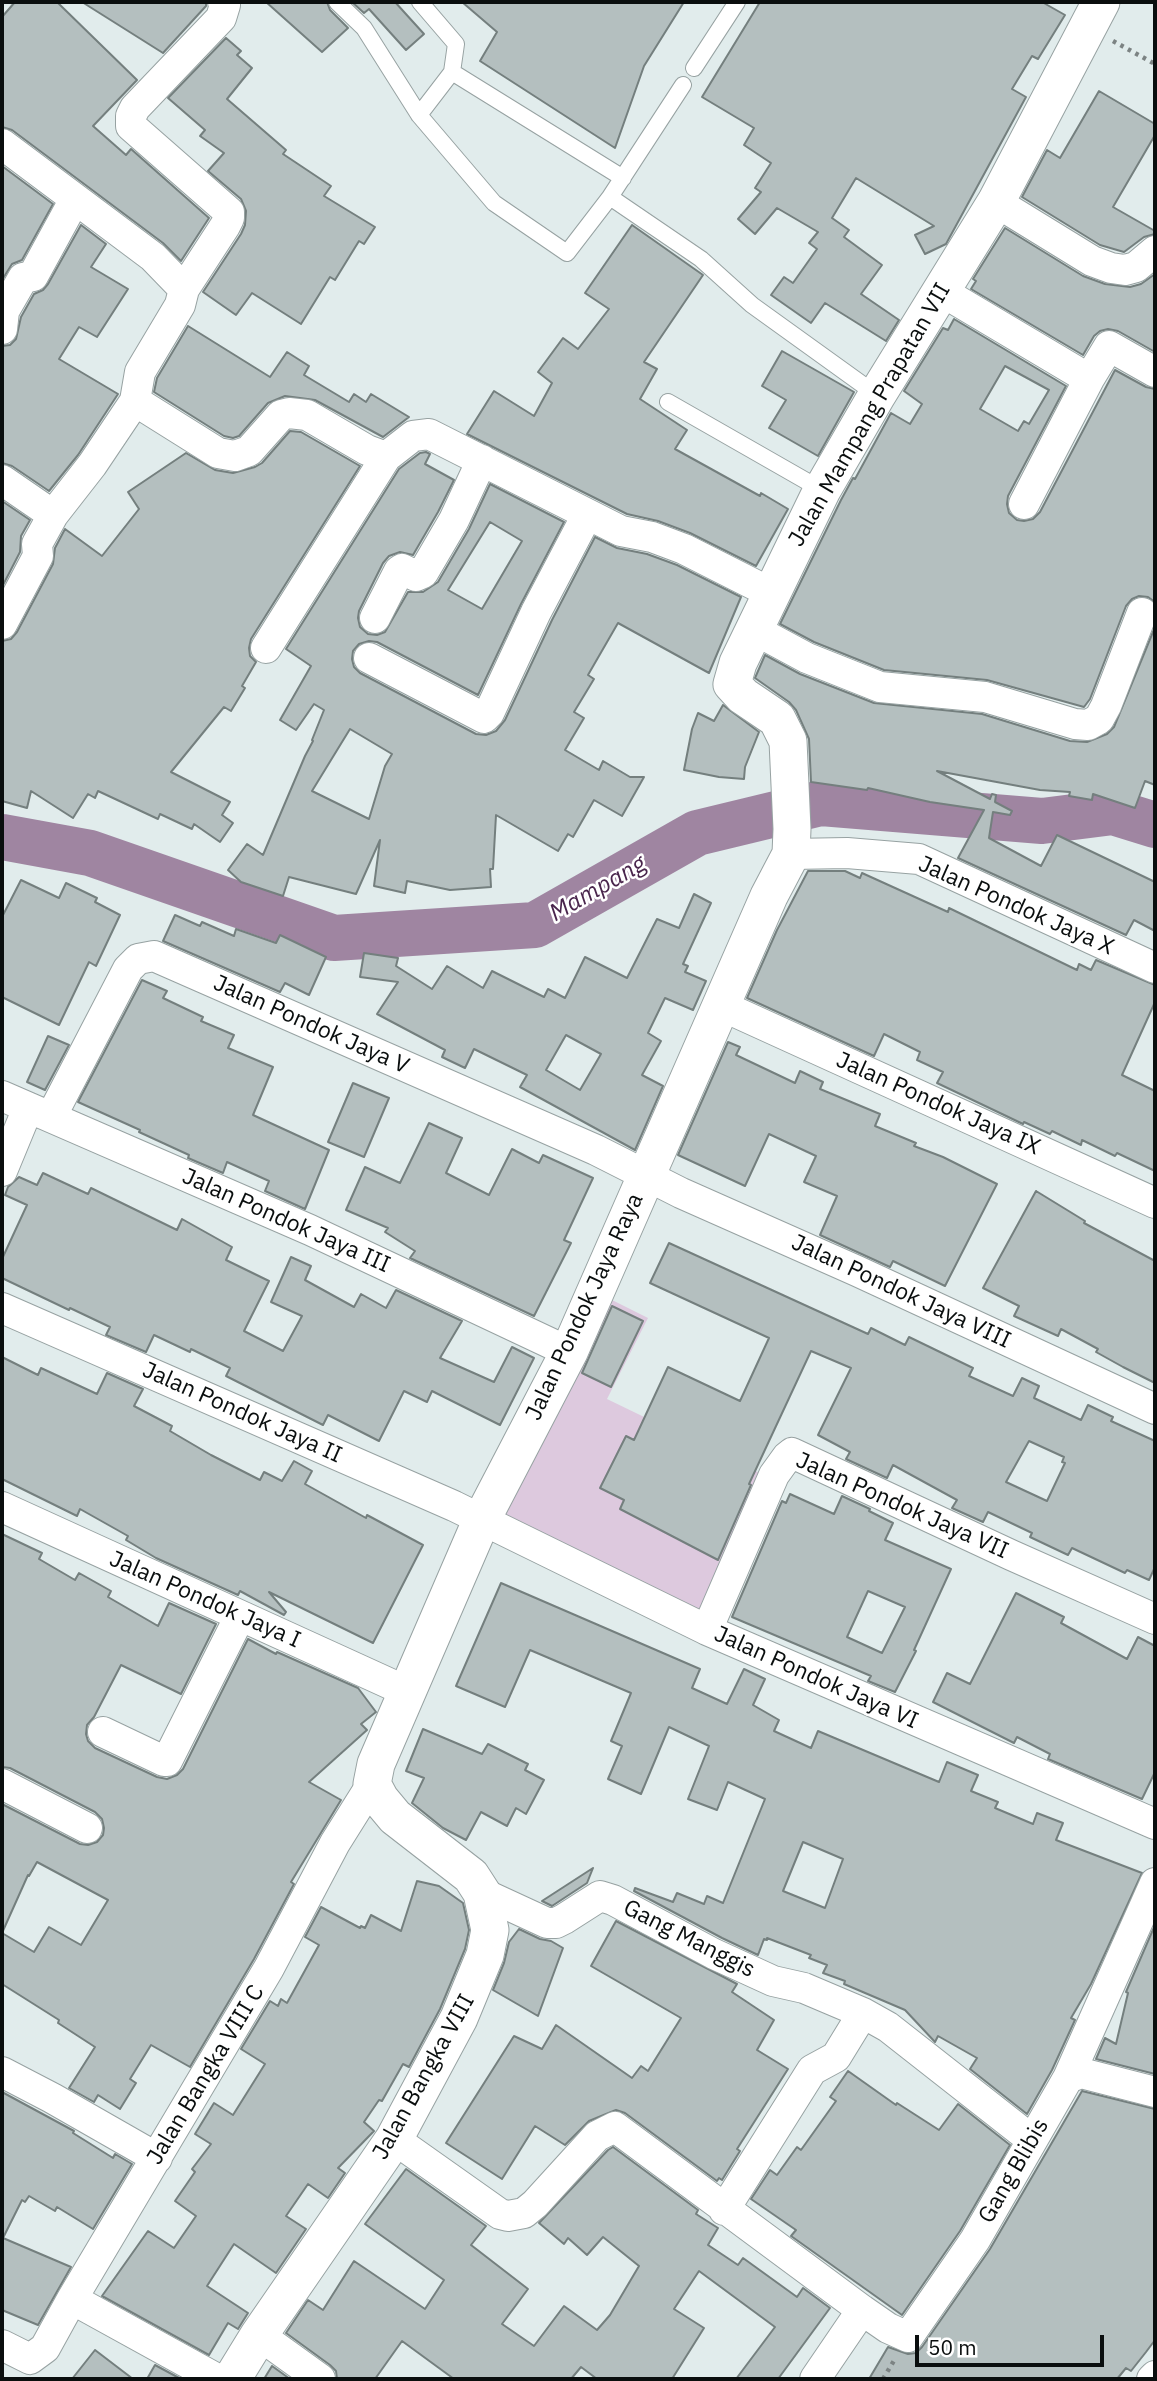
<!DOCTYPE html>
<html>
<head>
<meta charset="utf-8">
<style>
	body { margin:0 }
	#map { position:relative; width:1157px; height:2381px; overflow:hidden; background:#e1ecec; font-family:"IBM Plex Sans",sans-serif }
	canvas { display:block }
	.frame { position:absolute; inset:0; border:4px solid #0a0e0e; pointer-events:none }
	.scale { position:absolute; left:915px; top:2335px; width:189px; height:32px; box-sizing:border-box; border:4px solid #0a0e0e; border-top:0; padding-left:9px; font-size:21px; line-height:24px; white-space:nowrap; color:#0a0e0e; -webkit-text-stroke:5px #fff; paint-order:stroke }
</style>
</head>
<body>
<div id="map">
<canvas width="1157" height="2381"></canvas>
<div class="frame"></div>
<div class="scale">50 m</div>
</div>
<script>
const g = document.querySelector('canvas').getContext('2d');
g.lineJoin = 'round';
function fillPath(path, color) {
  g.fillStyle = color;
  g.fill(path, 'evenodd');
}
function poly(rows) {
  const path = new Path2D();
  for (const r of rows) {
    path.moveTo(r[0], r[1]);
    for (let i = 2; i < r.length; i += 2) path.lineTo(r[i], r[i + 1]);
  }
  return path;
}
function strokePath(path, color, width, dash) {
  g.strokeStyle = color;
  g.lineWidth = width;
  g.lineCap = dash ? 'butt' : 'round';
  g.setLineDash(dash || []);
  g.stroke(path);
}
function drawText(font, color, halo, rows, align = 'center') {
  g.font = font + ' "IBM Plex Sans",sans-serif';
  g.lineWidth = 5;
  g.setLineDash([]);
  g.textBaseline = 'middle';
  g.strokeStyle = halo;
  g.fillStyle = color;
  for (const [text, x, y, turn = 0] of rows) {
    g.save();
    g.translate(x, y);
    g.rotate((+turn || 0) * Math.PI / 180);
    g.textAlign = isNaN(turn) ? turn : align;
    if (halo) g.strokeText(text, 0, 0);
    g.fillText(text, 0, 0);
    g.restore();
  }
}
fillPath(poly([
	[606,1297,648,1318,607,1399,768,1477,708,1616,495,1512]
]), '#ddc9de');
strokePath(poly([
	[2,837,90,853,334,938,535,925,697,833,821,803,1042,821,1113,812,1155,825]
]), '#9f85a1', 46);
const building = poly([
	[15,2,57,2,137,80,93,126,126,155,131,149,209,218,181,261,163,243,12,130,2,127,2,17,15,2],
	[82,2,206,2,206,6,163,53,82,2],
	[266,2,327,2,330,10,348,28,322,52,266,2],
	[352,2,395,2,424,34,406,50,369,9,364,13,352,2],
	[462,2,684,2,644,66,615,148,480,61,497,32,462,2],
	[760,2,1042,2,1065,15,1038,59,1032,56,1012,89,1026,97,946,244,925,254,915,235,934,226,856,178,832,218,849,230,844,237,882,265,861,294,899,320,886,341,825,303,811,323,771,295,784,277,793,283,817,249,809,243,818,232,777,208,755,234,738,219,761,192,755,188,771,163,744,145,754,128,702,97,760,2],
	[226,38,241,51,237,55,252,68,227,99,286,150,283,154,331,186,324,196,375,227,364,244,359,241,335,280,330,277,301,324,252,293,236,315,203,292,241,234,245,225,246,211,241,199,208,171,224,153,200,136,205,130,168,98,226,38],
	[1099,91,1155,124,1155,135,1113,207,1155,231,1155,234,1144,237,1124,252,1100,245,1022,197,1047,150,1060,158,1099,91],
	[2,166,53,204,22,260,12,264,2,280,2,166],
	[81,225,106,244,91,267,128,289,97,337,79,327,59,359,118,394,78,455,49,491,12,466,2,463,2,346,10,345,16,339,21,317,34,294,43,290,48,284,81,225],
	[632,225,703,275,644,362,657,369,640,399,687,430,675,449,760,496,761,493,788,509,756,566,690,533,658,521,627,514,467,434,494,391,534,416,552,383,538,372,563,338,578,349,609,309,585,293,632,225],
	[1005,228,1083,276,1105,284,1130,287,1141,284,1155,274,1155,352,1118,331,1108,329,1100,331,1094,336,1083,355,971,289,976,281,973,279,1005,228],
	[954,319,1066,386,1008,496,1007,504,1009,513,1017,520,1024,521,1033,519,1040,512,1115,370,1146,387,1155,389,1155,602,1148,597,1139,596,1132,599,1126,606,1090,699,1084,707,987,680,884,670,814,642,780,624,841,500,853,478,855,479,891,413,910,424,922,404,904,391,943,328,948,330,954,319],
	[1005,366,1049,390,1029,424,1024,421,1018,431,980,409,1005,366],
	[188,326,270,377,287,352,309,366,304,375,349,402,354,394,366,402,371,394,409,417,383,437,315,400,285,396,268,403,239,436,233,438,224,436,154,392,157,378,188,326],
	[782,351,854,392,818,456,769,428,786,400,762,386,782,351],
	[290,431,301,432,360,466,251,639,249,648,250,656,256,662,242,686,245,688,231,711,224,707,171,772,230,802,222,815,233,823,220,842,194,824,192,829,160,814,158,819,98,791,95,798,88,794,73,818,31,791,27,808,2,801,2,641,11,639,17,632,53,564,55,548,65,529,102,556,139,509,128,492,186,453,215,470,233,473,255,467,262,463,290,431],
	[426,452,430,454,425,464,454,480,438,512,413,555,400,552,389,556,383,563,359,611,358,618,360,627,368,634,377,635,385,632,408,592,423,592,438,582,469,529,490,484,564,522,521,604,478,695,377,642,369,641,359,644,353,651,352,659,354,667,360,673,476,734,486,735,496,731,505,720,552,620,595,537,617,548,647,554,677,565,741,597,709,673,618,623,588,675,594,679,574,712,584,718,565,750,599,770,603,761,630,777,644,777,622,816,594,800,573,837,568,834,558,851,496,815,493,869,490,869,491,887,450,890,407,881,405,893,374,886,380,840,356,894,289,877,283,896,241,882,228,870,247,844,263,855,305,756,313,741,312,740,324,710,314,704,296,730,280,720,311,666,286,649,399,469,420,453,426,452],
	[490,522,522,541,482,609,448,590,490,522],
	[350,729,392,754,385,766,369,819,312,791,350,729],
	[2,501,30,520,21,536,20,552,2,587,2,501],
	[1155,627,1155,785,1145,781,1135,808,1093,794,1092,800,1069,796,1070,792,1040,790,937,771,990,799,992,794,996,795,995,802,1012,811,1010,815,993,812,989,838,1041,866,1057,835,1155,882,1155,931,1134,920,1126,935,958,858,984,810,930,802,868,788,867,790,811,782,809,739,796,710,789,702,755,678,765,655,800,674,874,703,982,714,1070,741,1087,742,1107,734,1114,727,1155,627],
	[723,705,759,732,745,767,744,779,719,777,684,770,692,729,698,713,714,721,723,705],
	[808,871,845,871,860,878,862,873,948,912,949,908,1077,970,1079,964,1091,970,1096,960,1155,985,1155,1002,1122,1075,1155,1091,1155,1171,1117,1153,1115,1156,1082,1140,1081,1145,1052,1131,1050,1134,1024,1122,1023,1124,937,1083,943,1072,917,1060,920,1052,884,1034,874,1056,747,998,777,930,808,871],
	[21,880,59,898,66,883,97,898,95,902,120,915,96,966,89,962,59,1025,2,997,2,917,21,880],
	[694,894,711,903,683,964,688,966,685,972,706,981,693,1010,665,998,648,1033,661,1041,642,1075,663,1086,635,1150,520,1087,527,1075,474,1049,465,1068,442,1057,445,1050,377,1014,398,982,360,977,364,953,398,958,396,966,432,989,447,966,483,988,492,971,544,997,548,989,565,998,585,957,627,978,657,919,679,928,694,894],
	[566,1035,601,1054,580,1090,546,1070,566,1035],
	[175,915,200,926,202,922,234,936,236,929,276,943,280,935,326,957,309,995,285,983,280,992,163,941,175,915],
	[142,980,167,991,163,998,203,1017,201,1021,234,1035,228,1048,273,1067,253,1115,329,1150,305,1209,265,1191,269,1181,227,1162,223,1173,188,1158,189,1155,139,1132,140,1130,78,1102,142,980],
	[48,1036,69,1045,45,1090,27,1082,48,1036],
	[728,1042,740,1047,736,1055,795,1083,800,1071,823,1082,820,1089,880,1114,875,1126,916,1143,914,1146,943,1157,997,1184,945,1286,893,1261,890,1267,820,1235,837,1196,804,1182,816,1156,769,1134,745,1186,678,1155,728,1042],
	[353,1083,389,1098,364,1157,328,1142,353,1083],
	[429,1123,462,1138,446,1173,489,1195,512,1149,539,1163,543,1155,593,1178,564,1240,571,1243,534,1316,410,1258,415,1251,385,1232,388,1228,346,1210,365,1167,400,1183,429,1123],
	[43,1173,88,1194,91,1188,177,1230,182,1219,232,1247,226,1260,269,1281,244,1331,283,1351,302,1316,271,1302,291,1257,311,1266,305,1280,354,1307,361,1294,386,1308,396,1290,462,1321,440,1358,494,1382,512,1347,534,1358,500,1425,432,1391,427,1402,404,1391,379,1441,328,1415,323,1425,226,1376,230,1368,191,1349,190,1352,154,1335,146,1352,106,1335,110,1327,70,1308,69,1310,2,1278,2,1259,27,1205,5,1195,8,1187,19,1177,37,1185,43,1173],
	[1036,1191,1085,1221,1084,1223,1155,1261,1155,1383,1123,1367,1096,1352,1098,1349,1061,1329,1058,1336,1014,1316,1019,1306,983,1288,1036,1191],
	[669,1243,868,1334,871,1328,905,1345,909,1337,973,1368,969,1376,1013,1396,1022,1378,1039,1386,1034,1398,1081,1420,1088,1405,1113,1417,1111,1421,1155,1441,1155,1567,1149,1580,1127,1570,1125,1573,1072,1548,1068,1555,1030,1537,1032,1533,988,1512,983,1522,952,1508,957,1500,893,1465,887,1478,846,1459,850,1452,818,1435,851,1368,811,1351,749,1484,751,1485,718,1560,620,1509,624,1500,600,1488,626,1436,634,1440,668,1367,740,1401,769,1338,650,1283,669,1243],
	[1029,1441,1064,1457,1062,1462,1065,1463,1047,1501,1006,1482,1029,1441],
	[612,1306,643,1321,611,1387,582,1373,612,1306],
	[2,1357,38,1375,41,1368,97,1394,107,1373,143,1389,134,1406,172,1426,170,1431,211,1455,260,1480,264,1472,282,1481,294,1461,312,1471,305,1484,366,1518,367,1515,423,1545,373,1643,269,1592,286,1612,284,1615,240,1591,238,1595,156,1558,126,1540,128,1536,80,1509,77,1516,2,1479,2,1357],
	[790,1494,834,1514,842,1496,870,1509,869,1511,893,1523,885,1540,951,1569,914,1650,916,1651,895,1692,868,1681,871,1676,732,1617,782,1501,786,1503,790,1494],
	[868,1591,905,1607,882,1653,847,1637,868,1591],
	[2,1534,42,1553,39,1559,75,1580,79,1573,111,1591,108,1597,158,1626,169,1603,216,1624,181,1694,121,1665,94,1717,87,1725,86,1734,88,1741,95,1748,157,1777,167,1779,177,1775,183,1769,248,1639,276,1654,277,1652,358,1688,376,1712,361,1724,367,1730,309,1782,341,1800,291,1882,294,1884,254,1959,190,2067,151,2045,130,2079,136,2083,120,2109,98,2095,94,2102,69,2088,95,2047,58,2023,59,2020,2,1984,2,1804,80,1844,88,1845,97,1842,103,1835,104,1828,102,1819,95,1812,10,1768,2,1767,2,1534],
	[37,1862,108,1900,81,1945,49,1927,34,1952,2,1933,28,1875,29,1876,37,1862],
	[501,1583,700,1669,692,1688,727,1704,744,1669,765,1679,753,1705,779,1720,774,1731,811,1748,818,1731,939,1782,947,1762,978,1775,971,1791,998,1802,995,1808,1033,1824,1037,1813,1063,1823,1056,1840,1142,1873,1091,1984,1071,2018,1075,2020,1052,2070,1027,2114,970,2069,977,2058,938,2036,935,2042,905,2010,844,1984,845,1981,823,1973,827,1965,809,1958,811,1955,767,1938,767,1940,764,1939,758,1955,722,1938,634,1891,635,1888,673,1902,677,1893,704,1904,707,1896,723,1903,765,1799,728,1782,717,1810,688,1799,709,1746,669,1727,641,1794,608,1779,622,1746,611,1741,631,1693,530,1650,505,1707,456,1686,501,1583],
	[803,1842,843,1859,825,1908,783,1891,803,1842],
	[1016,1593,1064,1617,1061,1623,1127,1659,1138,1637,1155,1646,1155,1772,1142,1799,1048,1759,1050,1754,1017,1737,1014,1743,933,1702,947,1673,970,1684,1016,1593],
	[423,1729,482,1754,488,1744,528,1764,525,1770,544,1780,526,1814,516,1808,507,1826,481,1812,466,1840,443,1828,412,1803,424,1778,406,1771,423,1729],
	[593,1868,587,1883,552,1906,542,1901,593,1868],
	[417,1881,439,1886,463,1903,469,1930,465,1949,440,2009,409,2067,403,2064,382,2101,379,2100,364,2122,374,2131,338,2168,345,2173,328,2198,308,2184,286,2216,306,2229,276,2273,234,2244,207,2286,248,2313,238,2329,228,2323,209,2355,102,2296,148,2231,174,2248,196,2216,175,2201,195,2172,192,2169,211,2144,195,2134,214,2103,233,2115,265,2064,241,2049,270,2001,278,2006,281,1999,287,2003,319,1945,305,1937,321,1907,360,1928,361,1926,365,1928,371,1915,401,1931,417,1881],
	[616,1921,737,1984,732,1992,774,2020,757,2050,788,2069,737,2149,740,2151,722,2180,719,2178,717,2181,625,2113,616,2110,589,2121,565,2145,535,2126,502,2179,446,2143,514,2036,542,2049,556,2025,632,2078,641,2066,648,2071,681,2018,591,1966,616,1921],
	[1155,1925,1155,2074,1096,2059,1105,2038,1116,2044,1128,1993,1126,1992,1155,1925],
	[519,1929,540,1939,551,1941,563,1948,538,2016,493,1990,504,1963,509,1942,519,1929],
	[848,2071,896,2105,897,2103,939,2130,958,2104,1010,2145,960,2231,902,2315,791,2236,796,2230,751,2199,770,2170,777,2175,797,2147,801,2150,836,2101,830,2097,848,2071],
	[1082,2091,1155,2109,1155,2340,1146,2352,1131,2371,1126,2368,1117,2379,869,2379,888,2347,908,2354,916,2353,922,2347,990,2249,1082,2091],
	[2,2092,74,2131,73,2133,113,2158,115,2154,132,2164,93,2229,57,2207,55,2211,29,2196,25,2202,22,2200,3,2238,71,2267,38,2325,2,2310,2,2092],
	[613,2147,698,2210,696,2214,718,2228,708,2245,738,2265,743,2258,797,2297,803,2288,830,2308,778,2379,736,2379,775,2327,699,2271,674,2309,704,2328,672,2379,597,2379,581,2367,571,2379,454,2379,402,2341,375,2379,337,2379,336,2371,330,2365,286,2333,308,2300,323,2310,354,2261,425,2309,444,2280,365,2224,406,2169,486,2226,471,2245,528,2289,502,2324,534,2346,564,2306,597,2330,610,2315,639,2266,603,2237,587,2255,568,2238,564,2244,539,2223,608,2150,613,2147],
	[95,2350,133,2379,72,2379,95,2350],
	[155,2365,181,2379,147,2379,155,2365],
	[272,2366,290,2379,264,2379,272,2366]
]);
fillPath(building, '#b4bfbf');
strokePath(building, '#747f7e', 2);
const service = poly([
	[337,2,364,28,419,115,494,203,567,253,610,197,701,259,752,305,877,395],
	[694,68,737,2],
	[452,72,623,178],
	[419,115,452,72,456,44,420,2],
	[610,197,683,85],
	[668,402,822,490]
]);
const minor = poly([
	[2,144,153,257,184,289,180,305,140,372,135,401,92,465,53,515,37,544,38,556,2,624],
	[996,202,1092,261,1111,268,1125,270,1136,267,1155,251],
	[184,289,225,226,229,218,229,212,131,126,131,116,135,108,221,18,225,5,223,2],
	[941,291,1089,379,1109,346,1155,372],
	[2,329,4,311,23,278,33,276,75,199],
	[135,401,218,453,235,456,249,451,281,415,289,413,307,415,367,450,386,457,413,436,429,434,621,531,652,537,684,549,771,593],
	[2,480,53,515],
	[1024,504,1089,379],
	[375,618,399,571,402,569,416,576,423,573,454,520,482,460],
	[753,629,807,658,880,687,985,697,1075,724,1088,725,1099,719,1106,706,1142,613],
	[266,648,386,457],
	[369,658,484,718,489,713,536,612,587,515],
	[791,854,847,853,919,859,1155,968],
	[720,1005,1155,1203],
	[2,1096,310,1230,569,1352],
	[51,1117,128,969,138,959,154,956,596,1150,681,1193,857,1271,1155,1409],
	[2,1171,28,1108],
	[2,1308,454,1506,707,1630,1155,1824],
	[2,1507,408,1692],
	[707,1630,774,1475,787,1457,792,1453,1011,1555,1155,1619],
	[103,1732,164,1761,167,1761,240,1616],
	[2,1784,87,1828],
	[482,1893,547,1923,556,1923,564,1919,600,1896,613,1900,714,1954,773,1981,804,1988,863,2013,888,2027,1032,2140],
	[2,2072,52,2098,157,2158],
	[1068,2078,1155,1883],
	[394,2139,500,2214,508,2216,524,2213,535,2204,597,2136,615,2127,862,2310,888,2328,908,2337,975,2240,1068,2078,1081,2073,1155,2092],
	[724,2210,812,2070,836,2057,863,2013],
	[72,2299,217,2379],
	[259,2335,320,2379],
	[2,2345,30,2359,45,2348,72,2299,269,1968,335,1843,372,1784],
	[815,2379,862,2310],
	[1152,2379,1155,2376]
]);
const tertiary = poly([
	[232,2379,259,2335,394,2139,459,2018,485,1955,490,1930,482,1893,471,1876,395,1817,380,1799,372,1784,376,1764,482,1519,569,1352,769,896,791,854,792,829,788,741,777,719,743,696,732,684,738,663,822,490,877,395,996,202,1101,2]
]);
strokePath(service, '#97a2a2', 18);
strokePath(minor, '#97a2a2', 32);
strokePath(tertiary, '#97a2a2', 39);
strokePath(poly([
	[1113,41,1155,64],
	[883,2379,895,2359]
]), '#7c8383', 4.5, [3.5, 5]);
strokePath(service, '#fff', 16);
strokePath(minor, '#fff', 30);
strokePath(tertiary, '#fff', 37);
drawText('23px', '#0a0e0e', '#fff', [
	["Jalan Mampang Prapatan VII",870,415,-60],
	["Jalan Pondok Jaya X",1016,906,24],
	["Jalan Pondok Jaya V",311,1025,24],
	["Jalan Pondok Jaya IX",938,1104,24],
	["Jalan Pondok Jaya III",286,1221,24],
	["Jalan Pondok Jaya VIII",901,1292,25],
	["Jalan Pondok Jaya Raya",585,1307,-65],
	["Jalan Pondok Jaya II",242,1413,24],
	["Jalan Pondok Jaya VII",902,1506,24],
	["Jalan Pondok Jaya I",205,1600,24],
	["Jalan Pondok Jaya VI",816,1678,24],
	["Gang Manggis",689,1939,27],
	["Jalan Bangka VIII C",206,2075,-59],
	["Jalan Bangka VIII",424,2077,-61],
	["Gang Blibis",1014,2171,-60]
]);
drawText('italic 24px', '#49254c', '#fff', [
	["Mampang",598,889,-30]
]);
</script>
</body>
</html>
